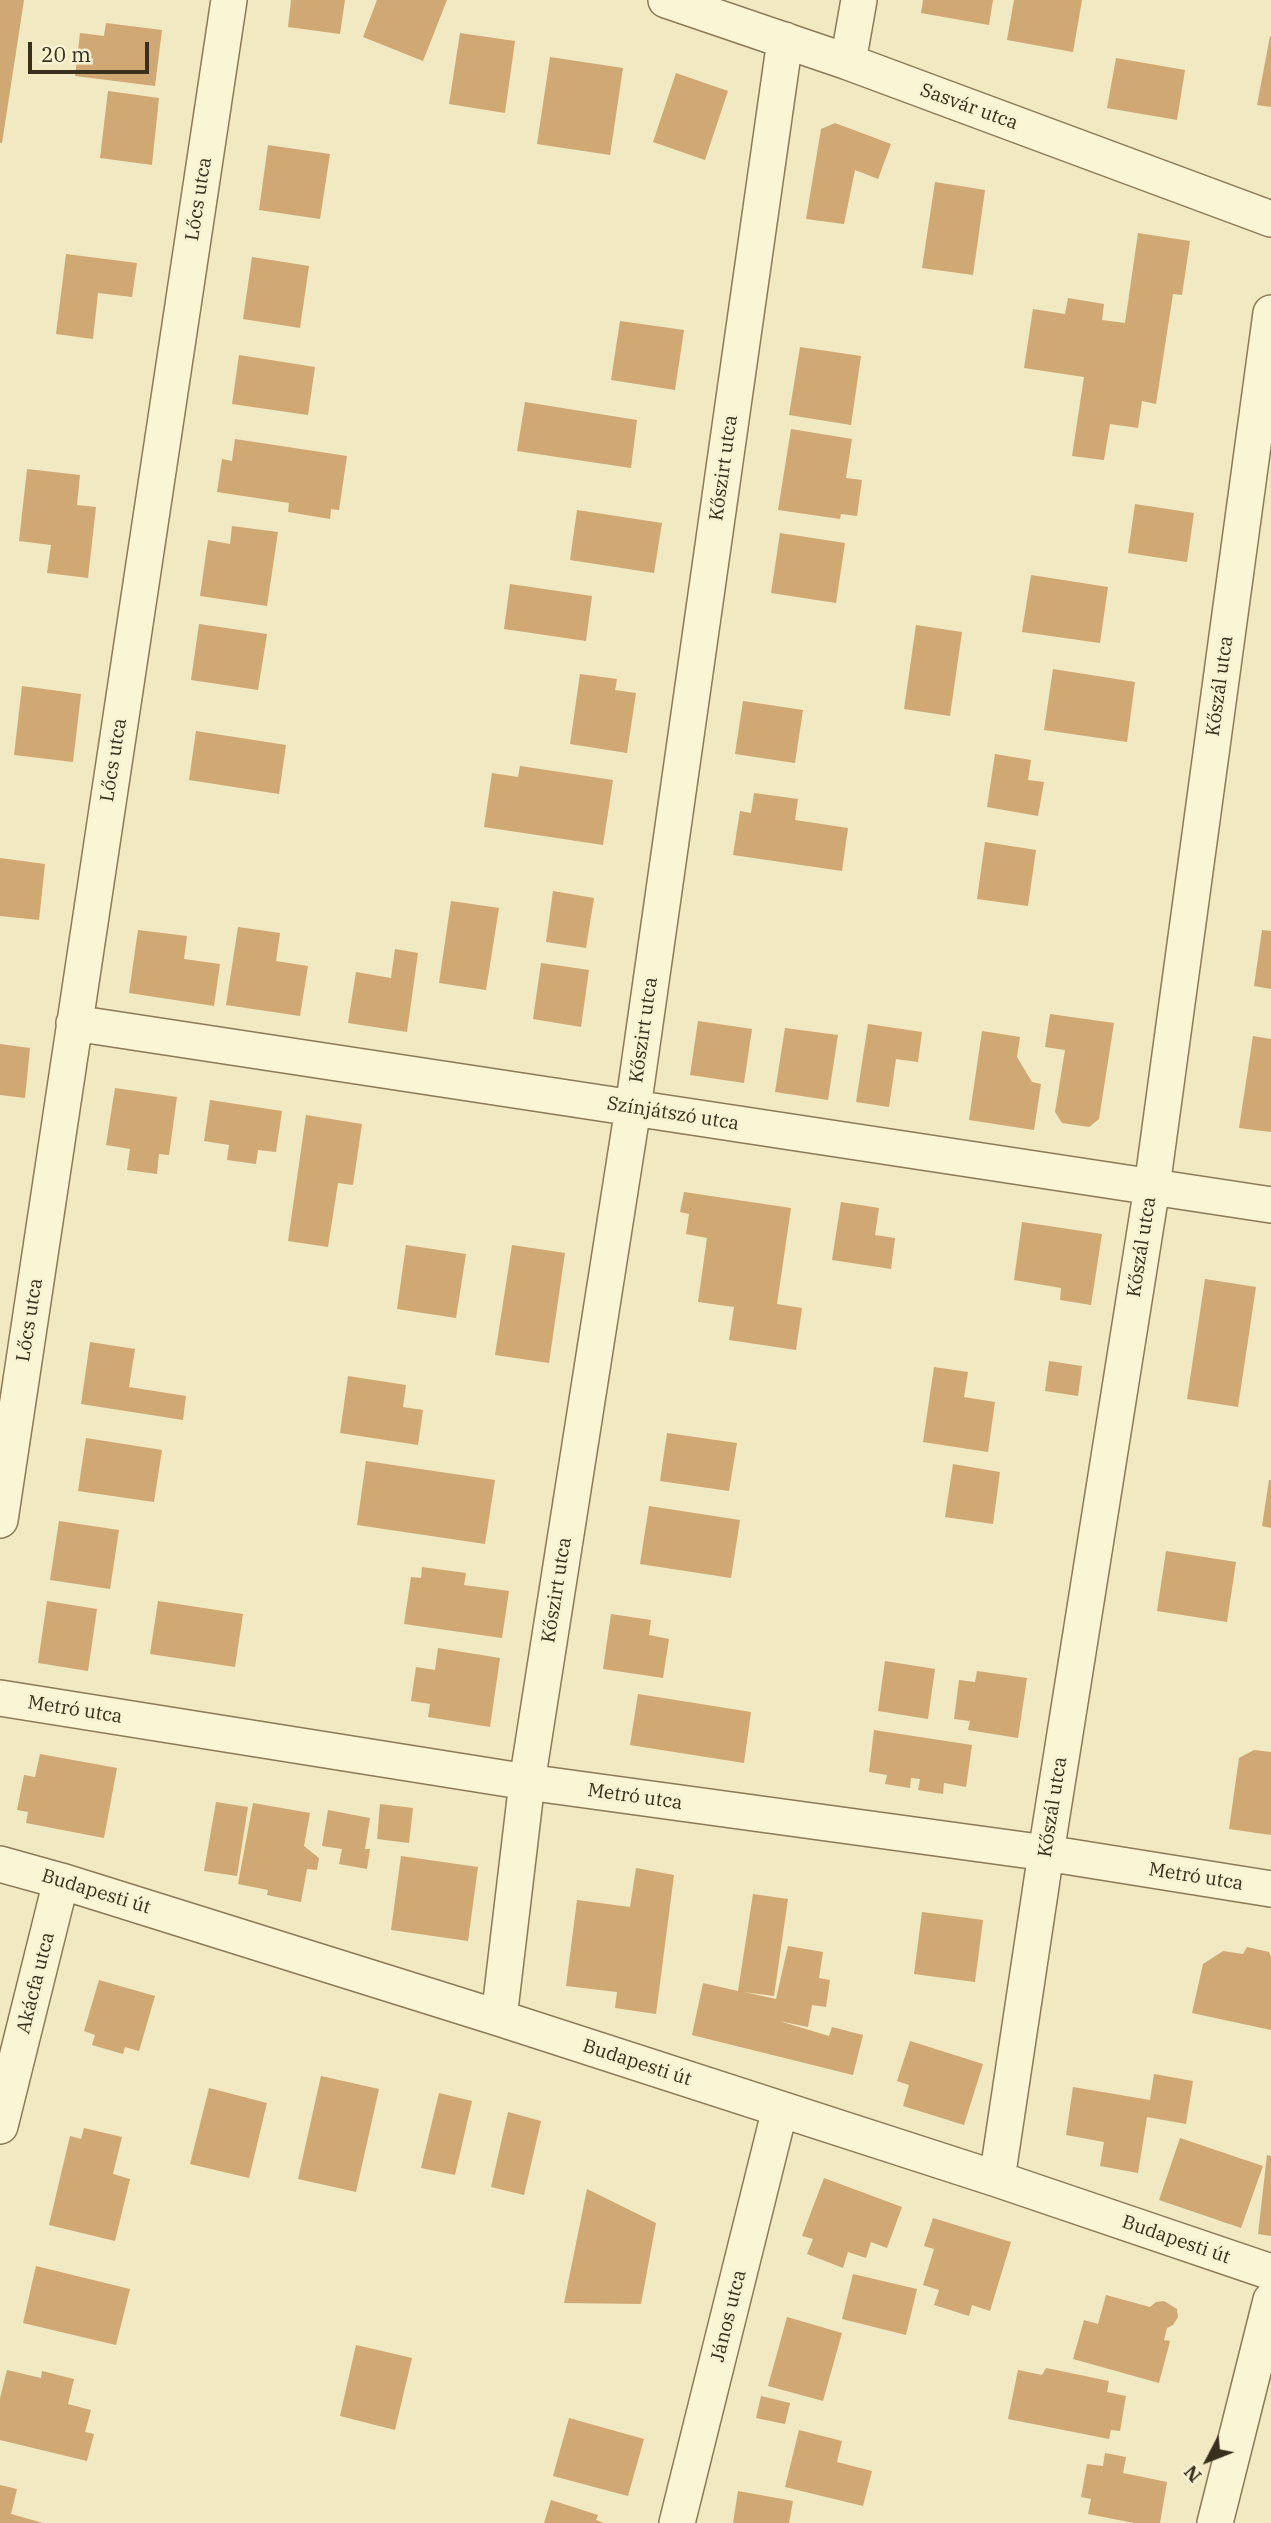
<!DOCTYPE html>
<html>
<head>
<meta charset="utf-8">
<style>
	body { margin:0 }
	#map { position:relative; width:1271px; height:2523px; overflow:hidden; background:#f0e9c1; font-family:"IBM Plex Serif",serif }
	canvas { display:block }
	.north { position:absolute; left:1173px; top:2425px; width:70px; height:70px; -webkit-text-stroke:5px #f7f2d1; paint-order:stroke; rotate:228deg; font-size:19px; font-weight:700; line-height:28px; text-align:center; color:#392f1d }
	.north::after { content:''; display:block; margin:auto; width:24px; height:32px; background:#392f1d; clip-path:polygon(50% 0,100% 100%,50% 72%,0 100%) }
	.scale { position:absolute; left:28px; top:42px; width:121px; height:32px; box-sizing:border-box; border:4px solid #392f1d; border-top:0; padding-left:9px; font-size:21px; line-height:24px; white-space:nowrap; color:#392f1d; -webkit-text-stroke:5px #f7f2d1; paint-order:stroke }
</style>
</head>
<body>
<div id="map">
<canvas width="1271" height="2523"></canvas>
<div class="north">N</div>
<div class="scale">20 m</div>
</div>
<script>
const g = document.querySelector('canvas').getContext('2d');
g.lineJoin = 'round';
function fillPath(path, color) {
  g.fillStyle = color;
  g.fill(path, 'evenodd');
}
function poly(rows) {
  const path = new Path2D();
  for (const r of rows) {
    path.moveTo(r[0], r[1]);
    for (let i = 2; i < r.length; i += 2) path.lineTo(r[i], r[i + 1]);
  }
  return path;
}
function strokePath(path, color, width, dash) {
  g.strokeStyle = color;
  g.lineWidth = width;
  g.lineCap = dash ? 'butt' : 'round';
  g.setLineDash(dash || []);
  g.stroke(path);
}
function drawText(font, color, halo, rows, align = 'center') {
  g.font = font + ' "IBM Plex Serif",serif';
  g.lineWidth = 5;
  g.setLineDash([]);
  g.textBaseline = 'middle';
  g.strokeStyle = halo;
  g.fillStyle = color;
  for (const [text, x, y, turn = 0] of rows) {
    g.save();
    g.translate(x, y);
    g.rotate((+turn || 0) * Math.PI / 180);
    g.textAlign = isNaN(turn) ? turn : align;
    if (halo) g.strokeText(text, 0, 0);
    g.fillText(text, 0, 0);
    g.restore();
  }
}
fillPath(poly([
	[0,0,24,0,2,143,0,143],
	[291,0,345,0,340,34,288,27],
	[377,0,447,0,423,61,363,37],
	[923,0,993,0,989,25,921,13],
	[1014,0,1082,0,1073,52,1007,40],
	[106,23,162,30,155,86,75,76,80,33,104,36],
	[460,33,515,41,505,113,449,104],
	[1270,36,1271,37,1271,107,1257,105],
	[550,57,623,68,610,155,537,144],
	[1116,58,1185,70,1177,120,1107,108],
	[676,73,728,91,705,160,653,142],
	[108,91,159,98,152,165,100,158],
	[835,123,891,144,878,179,855,170,844,224,806,219,821,129],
	[268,145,330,154,320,219,259,210],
	[935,182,985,190,973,275,922,268],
	[1138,233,1190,241,1182,295,1173,294,1156,404,1142,401,1138,428,1110,424,1104,460,1072,456,1084,377,1024,368,1033,309,1065,314,1068,298,1104,304,1102,320,1125,323],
	[66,254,137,263,132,297,98,293,93,339,56,334],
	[252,257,309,266,300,328,243,319],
	[620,321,684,330,675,390,611,380],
	[800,347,861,356,851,425,789,415],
	[239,355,315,367,308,415,232,404],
	[525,402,637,420,631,468,517,451],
	[791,429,852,439,846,478,862,480,857,516,841,514,840,519,778,510],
	[235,439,347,456,339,510,331,509,330,519,288,512,289,503,217,492,222,459,232,461],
	[27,469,80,475,77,505,96,507,88,578,47,573,51,545,19,541],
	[1135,504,1194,513,1187,562,1128,553],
	[577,510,662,523,654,573,570,560],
	[232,526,278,532,267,606,200,596,208,540,230,544],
	[780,533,845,543,836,603,771,593],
	[1031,575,1108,587,1100,643,1022,632],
	[510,584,592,596,586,641,504,629],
	[199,624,267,634,258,690,191,680],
	[916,625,962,632,950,716,904,709],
	[1053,669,1135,682,1127,742,1044,730],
	[580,674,617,679,615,690,636,693,627,753,570,744],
	[22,686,81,694,73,762,14,755],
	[743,701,803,710,795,763,735,754],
	[196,731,286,745,279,794,189,780],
	[995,754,1031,760,1028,780,1044,782,1038,816,987,807],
	[520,766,613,780,603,845,484,827,492,773,518,777],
	[754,793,798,799,795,820,848,828,842,871,733,855,740,811,751,813],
	[985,842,1036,850,1028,906,977,899],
	[0,858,45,864,39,920,0,916],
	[553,891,594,898,586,948,546,942],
	[451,901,499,908,486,990,439,983],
	[238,927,280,933,276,961,308,966,300,1016,226,1005],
	[138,930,187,936,184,959,220,964,214,1006,129,993],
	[1262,930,1271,931,1271,989,1254,986],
	[395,949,418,953,407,1032,348,1023,356,972,391,978],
	[541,963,589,970,581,1027,533,1019],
	[1050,1014,1114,1023,1099,1119,1089,1127,1062,1123,1055,1112,1065,1050,1045,1047],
	[698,1021,752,1029,744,1083,690,1075],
	[868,1024,922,1032,918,1062,896,1059,889,1107,856,1102],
	[785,1028,838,1035,828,1100,775,1092],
	[982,1031,1020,1037,1017,1057,1032,1082,1041,1084,1034,1130,969,1120],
	[1253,1036,1271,1039,1271,1132,1239,1128],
	[0,1044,30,1048,25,1098,0,1095],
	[115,1088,177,1097,169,1155,159,1154,157,1174,127,1170,130,1149,106,1145],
	[210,1100,282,1111,276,1152,258,1150,256,1164,227,1160,229,1145,204,1141],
	[306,1115,362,1124,353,1185,338,1183,328,1247,288,1241],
	[684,1192,791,1208,777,1304,802,1308,796,1350,729,1340,734,1307,698,1302,707,1238,686,1234,689,1214,680,1212],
	[841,1202,879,1208,875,1235,895,1238,891,1269,832,1260],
	[1022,1222,1102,1234,1091,1305,1060,1300,1061,1288,1014,1280],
	[406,1245,466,1254,456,1318,397,1309],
	[512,1245,565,1253,549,1363,495,1355],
	[1205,1279,1256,1287,1238,1407,1187,1399],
	[90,1342,135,1349,129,1387,186,1396,183,1420,81,1404],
	[1049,1361,1082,1366,1078,1396,1045,1391],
	[934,1367,968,1372,964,1397,995,1402,988,1452,923,1442],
	[348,1376,406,1385,403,1407,423,1410,418,1445,340,1433],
	[667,1433,737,1443,729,1491,660,1481],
	[86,1438,162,1450,154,1502,78,1491],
	[366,1461,495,1480,485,1544,357,1525],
	[953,1464,1000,1472,993,1524,945,1517],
	[1269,1480,1271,1480,1271,1528,1262,1526],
	[649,1506,740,1520,731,1578,640,1564],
	[59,1521,119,1530,110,1589,50,1580],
	[1166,1551,1236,1562,1227,1622,1157,1611],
	[422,1567,466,1573,464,1585,509,1591,502,1638,404,1624,411,1577,421,1578],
	[47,1601,97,1609,88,1671,38,1663],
	[158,1601,243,1614,235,1667,150,1654],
	[611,1614,651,1620,649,1635,669,1639,663,1678,603,1669],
	[438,1648,500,1658,490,1727,428,1717,430,1704,411,1701,416,1667,435,1670],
	[885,1661,935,1669,928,1719,878,1711],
	[977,1671,1027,1678,1018,1738,968,1730,970,1721,954,1719,959,1680,975,1682],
	[638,1694,751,1712,744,1763,630,1745],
	[874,1730,972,1745,966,1787,944,1783,943,1794,918,1790,920,1779,911,1778,910,1788,885,1784,887,1775,869,1772],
	[1254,1750,1271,1752,1271,1835,1229,1829,1239,1758],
	[40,1754,117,1768,104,1838,26,1823,28,1812,17,1810,24,1775,35,1777],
	[216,1802,248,1807,237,1876,204,1871],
	[253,1803,310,1813,304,1846,319,1858,317,1870,307,1869,301,1902,267,1895,268,1890,238,1884],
	[380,1804,413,1808,409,1843,377,1839],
	[328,1810,370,1818,365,1849,370,1849,367,1869,339,1864,342,1849,322,1846],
	[401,1856,478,1867,468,1941,391,1930],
	[636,1868,674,1875,656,2014,615,2008,617,1992,566,1986,577,1900,630,1907],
	[753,1894,788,1899,774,1996,744,1992,776,1999,788,1946,823,1952,819,1978,830,1980,826,2007,812,2005,808,2027,779,2021,829,2036,832,2027,863,2035,853,2075,692,2035,703,1983,738,1991],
	[922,1912,983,1920,975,1982,914,1974],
	[1247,1947,1269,1952,1271,1957,1271,2030,1192,2013,1203,1964,1223,1951,1243,1954],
	[99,1980,155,1996,139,2051,125,2047,123,2054,92,2045,95,2035,84,2031],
	[910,2041,983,2064,964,2125,903,2106,909,2085,897,2081],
	[1154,2074,1193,2081,1186,2124,1147,2117,1138,2173,1100,2166,1104,2142,1066,2135,1073,2087,1150,2100],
	[321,2076,379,2089,356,2192,298,2179],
	[209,2088,267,2103,249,2178,190,2164],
	[439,2093,472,2101,455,2175,421,2168],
	[508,2112,541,2121,524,2195,491,2187],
	[84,2128,122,2137,113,2174,130,2179,115,2241,49,2225,70,2136,81,2139],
	[1180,2138,1263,2166,1241,2228,1159,2200],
	[1267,2155,1271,2156,1271,2236,1258,2234],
	[824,2178,902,2207,887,2248,871,2242,866,2258,848,2252,843,2268,807,2254,813,2239,802,2236],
	[587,2189,656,2223,641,2304,564,2303],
	[933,2218,1011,2242,990,2311,972,2305,969,2316,934,2305,939,2290,923,2285,934,2249,924,2246],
	[36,2266,130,2289,116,2345,23,2323],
	[853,2274,917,2289,906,2335,842,2319],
	[1106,2295,1150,2307,1156,2302,1164,2301,1177,2309,1178,2317,1173,2325,1167,2328,1164,2340,1170,2341,1159,2383,1073,2359,1084,2320,1098,2324],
	[787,2317,842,2333,823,2401,768,2386],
	[356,2345,412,2358,395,2430,340,2416],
	[1046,2368,1109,2381,1107,2392,1126,2396,1120,2431,1111,2430,1109,2439,1008,2419,1018,2370,1042,2375],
	[7,2370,41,2378,42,2371,74,2379,68,2404,91,2410,85,2432,94,2434,87,2461,0,2440,0,2398],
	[761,2396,790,2403,785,2424,756,2418],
	[569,2418,644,2439,628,2496,553,2476],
	[799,2430,842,2441,837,2462,872,2471,863,2506,785,2487],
	[1105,2453,1126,2457,1123,2473,1167,2482,1160,2523,1134,2523,1088,2514,1091,2499,1081,2497,1087,2464,1103,2466],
	[0,2485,17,2489,11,2514,43,2523,0,2523],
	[738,2491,793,2501,789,2523,733,2523],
	[551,2500,598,2515,596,2520,604,2523,544,2523]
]), '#d0a874');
const minor = poly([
	[666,0,848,62,1271,219],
	[848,62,859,0],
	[74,1023,1271,1205],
	[0,1520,229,0],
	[0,1698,527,1782,1046,1853,1271,1889],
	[0,1864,61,1881,499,2018,997,2179,1271,2272],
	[499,2018,527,1782,633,1108,785,40],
	[0,2126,61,1881],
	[997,2179,1046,1853,1152,1187,1271,313],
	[677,2523,780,2109],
	[1215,2523,1271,2300]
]);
strokePath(minor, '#8b7a57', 38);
strokePath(minor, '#faf5d4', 35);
drawText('19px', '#392f1d', '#f7f2d1', [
	["Sasvár utca",969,107,20],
	["Lőcs utca",199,199,-81],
	["Kőszirt utca",724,468,-82],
	["Kőszál utca",1220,686,-82],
	["Lőcs utca",114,760,-81],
	["Kőszirt utca",644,1030,-82],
	["Színjátszó utca",673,1114,9],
	["Kőszál utca",1142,1247,-81],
	["Lőcs utca",30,1320,-81],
	["Kőszirt utca",557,1590,-81],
	["Metró utca",75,1710,9],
	["Metró utca",635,1797,8],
	["Kőszál utca",1053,1807,-81],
	["Metró utca",1196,1877,9],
	["Budapesti út",96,1892,17],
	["Akácfa utca",36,1983,-76],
	["Budapesti út",637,2063,18],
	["Budapesti út",1176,2240,19],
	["János utca",729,2316,-76]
]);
</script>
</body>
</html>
